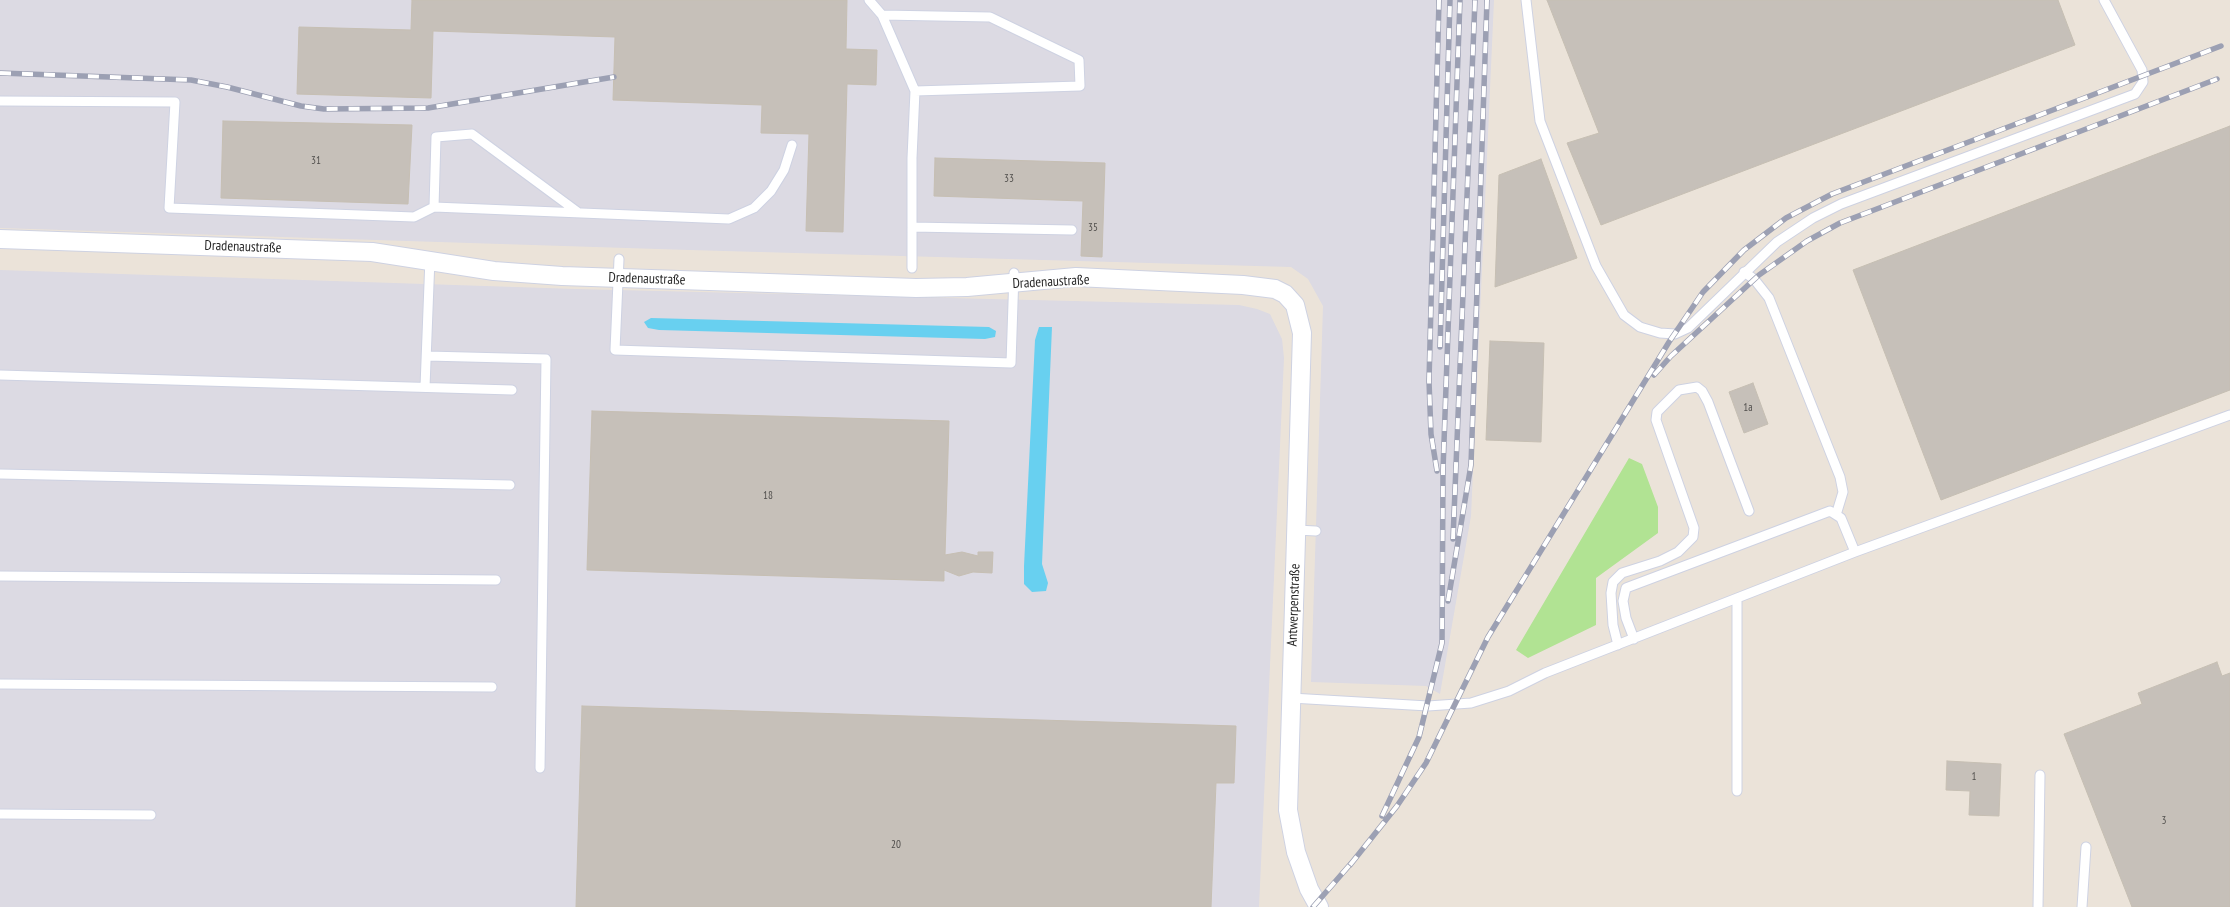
<!DOCTYPE html>
<html>
<head>
<meta charset="utf-8">
<style>
	body { margin:0 }
	canvas { display:block; background:#ebe3d9 }
</style>
</head>
<body>
<canvas width="2230" height="907"></canvas>
<script>
const g = document.querySelector('canvas').getContext('2d');
g.lineJoin = 'round';
function fillPath(path, color) {
  g.fillStyle = color;
  g.fill(path, 'evenodd');
}
function poly(rows) {
  const path = new Path2D();
  for (const r of rows) {
    path.moveTo(r[0], r[1]);
    for (let i = 2; i < r.length; i += 2) path.lineTo(r[i], r[i + 1]);
  }
  return path;
}
function strokePath(path, color, width, dash) {
  g.strokeStyle = color;
  g.lineWidth = width;
  g.lineCap = dash ? 'butt' : 'round';
  g.setLineDash(dash || []);
  g.stroke(path);
}
function drawText(font, color, halo, rows, align = 'center') {
  g.font = font + ' "PT Sans Narrow",sans-serif';
  g.lineWidth = 4.5;
  g.setLineDash([]);
  g.textBaseline = 'middle';
  g.strokeStyle = halo;
  g.fillStyle = color;
  for (const [text, x, y, turn = 0] of rows) {
    g.save();
    g.translate(x, y);
    g.rotate((+turn || 0) * Math.PI / 180);
    g.textAlign = isNaN(turn) ? turn : align;
    if (halo) g.strokeText(text, 0, 0);
    g.fillText(text, 0, 0);
    g.restore();
  }
}
fillPath(poly([
	[0,0,1494,0,1471,516,1440,694,1426,686,1311,682,1323,306,1308,279,1291,267,689,250,0,228],
	[0,270,576,289,1239,305,1257,309,1270,314,1282,339,1284,358,1259,907,0,907]
]), '#dcdae3');
fillPath(poly([
	[1629,458,1642,464,1658,507,1658,533,1596,578,1596,625,1528,658,1516,650]
]), '#b1e393');
fillPath(poly([
	[651,318,989,327,996,331,995,337,985,339,659,330,648,328,644,322],
	[1039,327,1052,327,1042,564,1048,583,1046,591,1032,592,1024,584,1024,566,1035,340]
]), '#68d0f0');
const building = poly([
	[412,0,847,0,846,49,877,50,876,85,847,84,843,232,806,231,809,134,761,133,762,105,613,100,615,37,433,31,431,98,297,94,299,27,411,30,412,0],
	[1547,0,2058,0,2075,45,1601,225,1567,143,1599,133,1547,0],
	[223,121,412,125,408,204,221,198,223,121],
	[2230,126,2230,390,1941,500,1853,270,2230,126],
	[935,158,1105,163,1102,257,1081,256,1083,201,934,196,935,158],
	[1541,159,1577,258,1495,287,1499,175,1541,159],
	[1490,341,1544,343,1541,442,1486,440,1490,341],
	[1753,383,1768,424,1744,433,1729,392,1753,383],
	[592,411,949,421,945,555,962,552,978,556,978,552,993,552,992,573,973,572,959,576,944,570,944,581,587,570,592,411],
	[2217,662,2222,676,2230,673,2230,907,2132,907,2064,734,2142,704,2138,693,2217,662],
	[582,706,1236,726,1234,783,1216,783,1211,907,576,907,582,706],
	[1947,761,2001,764,1999,816,1969,815,1970,791,1946,790,1947,761]
]);
fillPath(building, '#c6c0b9');
strokePath(building, '#c6bfb3', 1);
const service = poly([
	[869,0,882,15,915,91,912,158,912,268],
	[1526,0,1540,121,1596,266,1624,315,1640,327,1660,333,1675,334,1688,328,1777,242,1813,218,1841,204,2135,94,2143,82,2142,70,2104,0],
	[882,15,990,17,1079,60,1080,86,915,91],
	[0,101,175,102,169,208,414,217,434,207,729,219,754,208,771,191,784,170,792,145],
	[434,207,436,137,472,134,579,213],
	[912,227,1072,230],
	[619,259,615,350,1011,363,1014,273],
	[1744,272,1754,279,1769,298,1840,477,1843,492,1836,515],
	[427,356,546,359,540,768],
	[0,375,512,390],
	[425,387,430,258],
	[0,474,510,485],
	[1296,530,1316,531],
	[0,576,496,580],
	[1737,598,1737,791],
	[1634,639,1626,618,1623,601,1626,588,1830,511,1841,518,1855,552],
	[1618,645,1613,625,1611,593,1613,582,1622,573,1660,561,1678,552,1693,537,1694,528,1656,420,1657,412,1679,390,1697,387,1702,391,1708,402,1749,511],
	[0,684,492,687],
	[1291,698,1428,706,1471,703,1509,691,1545,673,1855,552,2230,415],
	[0,814,151,815],
	[2038,907,2040,775],
	[2082,907,2086,847]
]);
const minor = poly([
	[0,239,372,252,494,271,562,276,916,288,967,287,1076,277,1243,285,1275,289,1285,294,1295,305,1302,333,1288,810,1296,852,1309,889,1319,907]
]);
strokePath(service, '#ced2e2', 11);
strokePath(minor, '#ced2e2', 20);
strokePath(service, '#fff', 9);
strokePath(minor, '#fff', 18);
const rail = poly([
	[0,73,191,80,227,87,301,106,324,109,428,108,614,77],
	[1440,347,1450,0],
	[1654,375,1671,356,1759,275,1807,241,1840,223,2217,79],
	[1437,471,1431,434,1429,381,1439,0],
	[1453,539,1475,0],
	[1448,601,1471,465,1487,0],
	[1382,816,1419,737,1442,643,1443,470,1460,0],
	[1350,865,1397,806,1426,763,1488,637,1669,342,1703,292,1744,250,1786,218,1832,194,2221,46],
	[1313,907,1354,860]
]);
strokePath(rail, '#9ca0b3', 5.5);
strokePath(rail, '#fff', 4, [11]);
drawText('11px', '#504e4c', null, [
	["31",316,161],
	["33",1009,179],
	["35",1093,228],
	["1a",1748,408],
	["18",768,496],
	["1",1974,777],
	["3",2164,821],
	["20",896,845]
]);
drawText('14px', '#282828', '#fff', [
	["Dradenaustraße",243,247,2],
	["Dradenaustraße",647,279,2],
	["Dradenaustraße",1051,282,-3],
	["Antwerpenstraße",1294,605,-88]
]);
</script>
</body>
</html>
